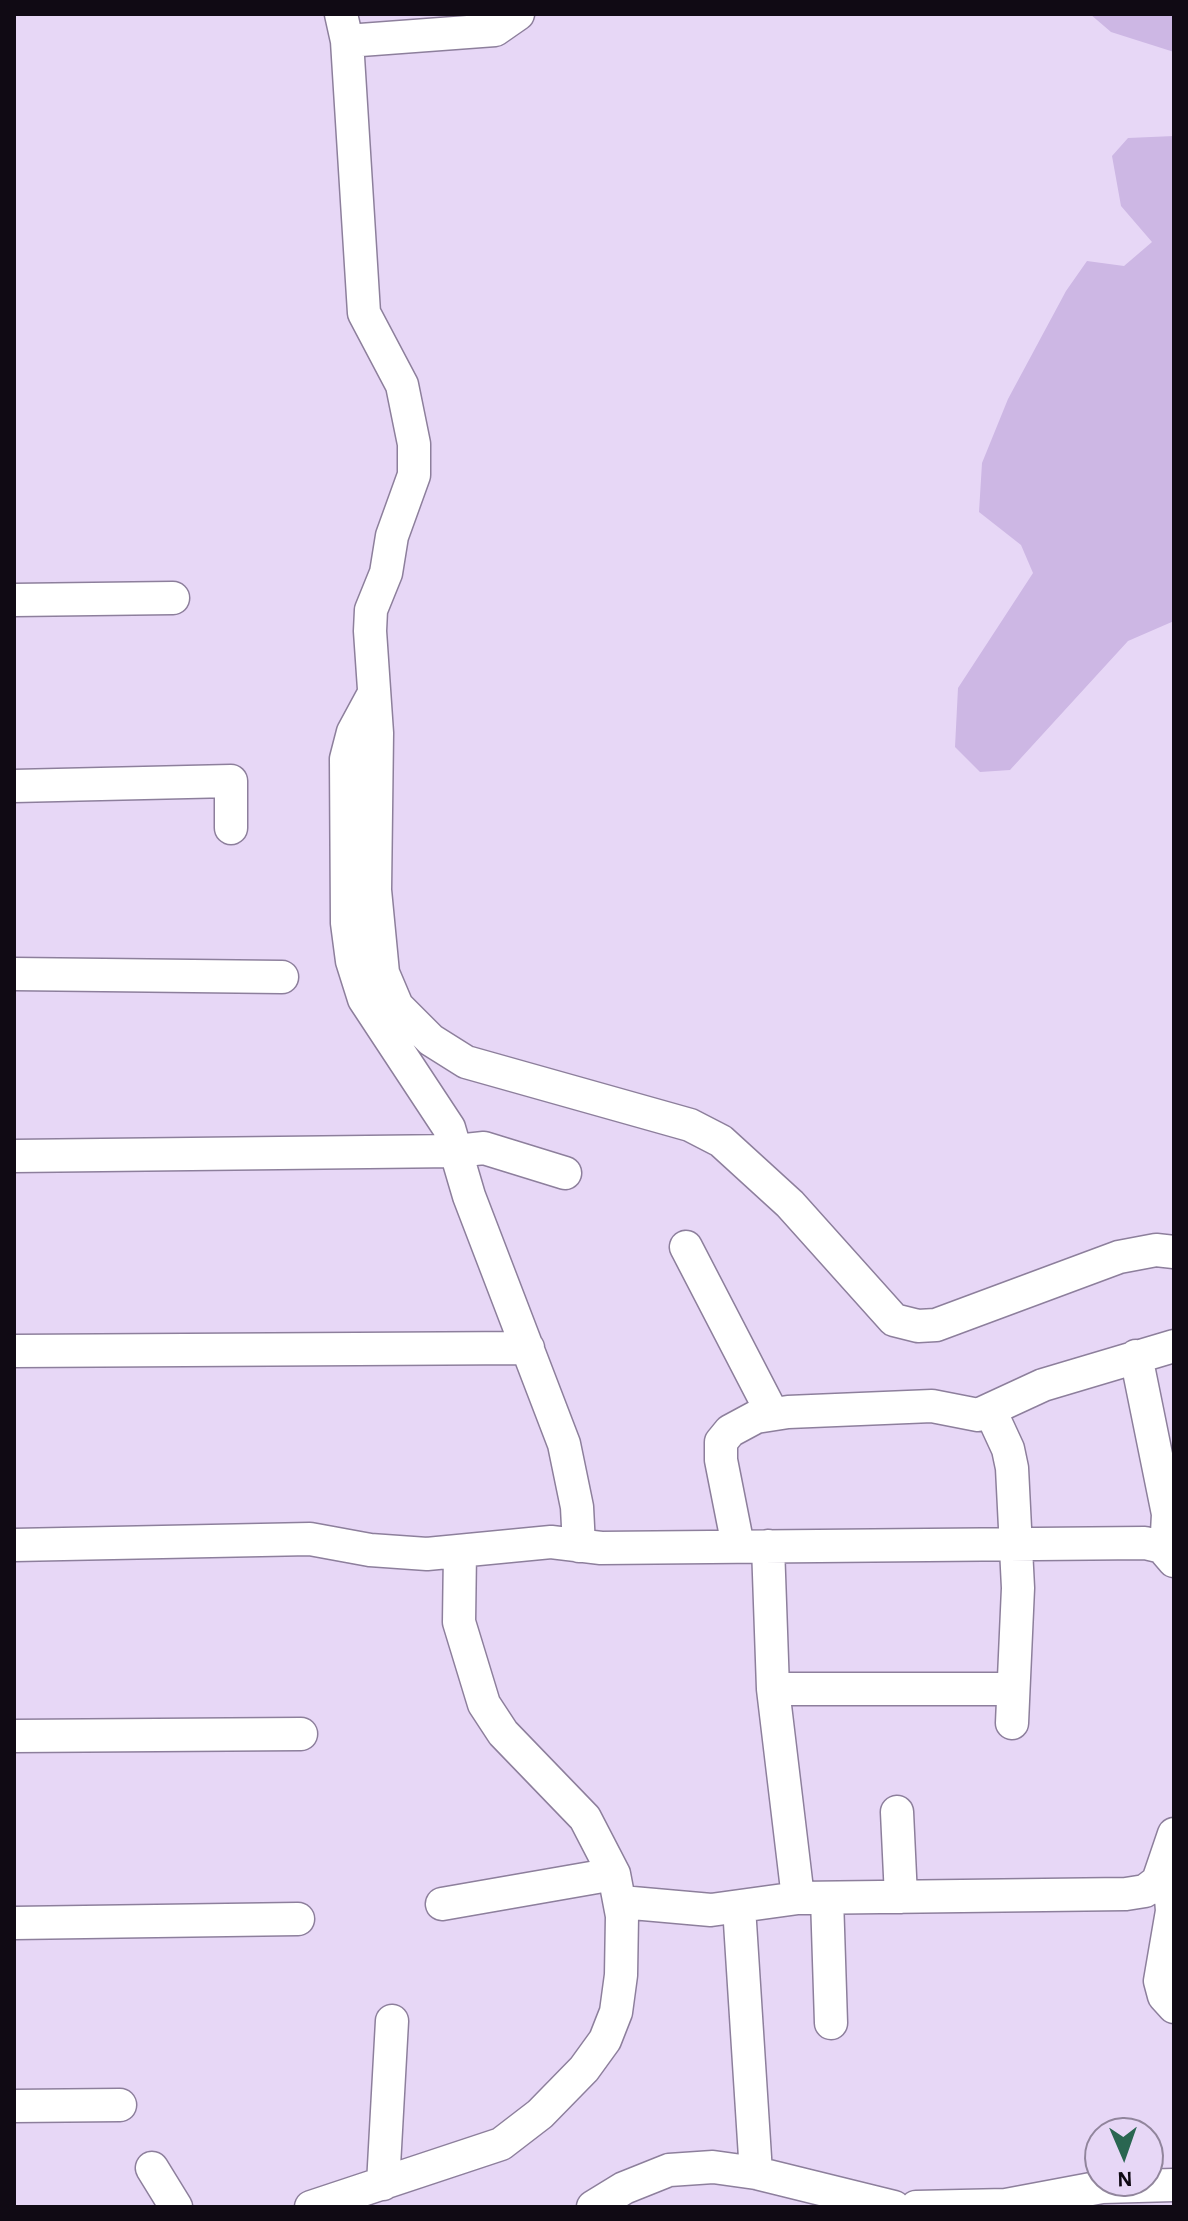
<!DOCTYPE html>
<html>
<head>
<meta charset="utf-8">
<style>
	body { margin:0 }
	#map { position:relative; width:1188px; height:2221px; overflow:hidden; background:#e7d7f6; font-family:"Alegreya Sans",sans-serif }
	canvas { display:block }
	.frame { position:absolute; inset:0; border:16px solid #100a14; pointer-events:none }
	.north { position:absolute; left:1084px; top:2117px; width:80px; height:80px; box-sizing:border-box; background:#e7d7f6; border:2px solid #91859c; border-radius:50%; rotate:178deg; font-size:22px; font-weight:700; line-height:32px; text-align:center; color:#100a14 }
	.north::after { content:''; display:block; margin:auto; width:28px; height:36px; background:#2a6651; clip-path:polygon(50% 0,100% 100%,50% 72%,0 100%) }
</style>
</head>
<body>
<div id="map">
<canvas width="1188" height="2221"></canvas>
<div class="frame"></div>
<div class="north">N</div>
</div>
<script>
const g = document.querySelector('canvas').getContext('2d');
g.lineJoin = 'round';
function fillPath(path, color) {
  g.fillStyle = color;
  g.fill(path, 'evenodd');
}
function poly(rows) {
  const path = new Path2D();
  for (const r of rows) {
    path.moveTo(r[0], r[1]);
    for (let i = 2; i < r.length; i += 2) path.lineTo(r[i], r[i + 1]);
  }
  return path;
}
function strokePath(path, color, width, dash) {
  g.strokeStyle = color;
  g.lineWidth = width;
  g.lineCap = dash ? 'butt' : 'round';
  g.setLineDash(dash || []);
  g.stroke(path);
}
fillPath(poly([
	[1090,14,1174,14,1174,52,1111,32],
	[1174,136,1174,621,1128,641,1010,770,980,772,955,747,958,688,1033,573,1021,545,979,512,982,463,1008,399,1066,291,1087,261,1124,266,1152,242,1121,206,1112,156,1128,138]
]), '#cdb7e4');
const street = poly([
	[341,14,347,41,364,313,402,385,414,444,414,475,392,536,386,573,371,610,370,631,377,733,375,890,383,973,397,1006,431,1040,466,1062,690,1125,721,1141,790,1204,894,1320,918,1326,936,1325,1119,1257,1156,1250,1174,1252],
	[347,41,495,30,518,14],
	[14,600,173,598],
	[373,695,353,732,346,759,347,923,352,961,364,999,449,1128,469,1196,564,1444,577,1507,579,1546],
	[14,786,231,781,231,828],
	[14,974,282,977],
	[14,1156,456,1151,484,1148,565,1173],
	[686,1247,772,1413],
	[14,1351,528,1348],
	[1136,1356,1168,1514,1167,1533,1162,1547],
	[990,1410,1008,1449,1012,1468,1018,1588,1012,1723],
	[14,1545,310,1539,370,1550,427,1554,551,1542,601,1548,1145,1543,1162,1547,1174,1561],
	[738,1546,721,1460,721,1442,730,1431,756,1417,788,1412,932,1406,978,1415,1043,1385,1174,1346],
	[768,1546,773,1689,798,1898],
	[773,1689,1013,1689],
	[14,1736,301,1734],
	[897,1812,901,1897],
	[1158,1881,1171,1898,1172,1911,1160,1981,1164,1996,1174,2007],
	[827,1898,831,2023],
	[621,1902,711,1910,798,1898,1126,1894,1145,1891,1158,1881,1174,1834],
	[442,1904,614,1874],
	[739,1907,756,2173],
	[14,1923,298,1919],
	[14,2106,120,2105],
	[152,2168,176,2207],
	[383,2184,392,2021],
	[311,2207,501,2144,540,2114,584,2069,605,2040,616,2012,621,1975,622,1916,614,1874,585,1818,503,1733,484,1704,459,1622,460,1552],
	[593,2207,624,2188,669,2170,713,2167,756,2173,894,2207],
	[916,2207,1006,2205,1102,2187,1174,2185]
]);
strokePath(street, '#8d7f9c', 35);
strokePath(street, '#fff', 32);
</script>
</body>
</html>
